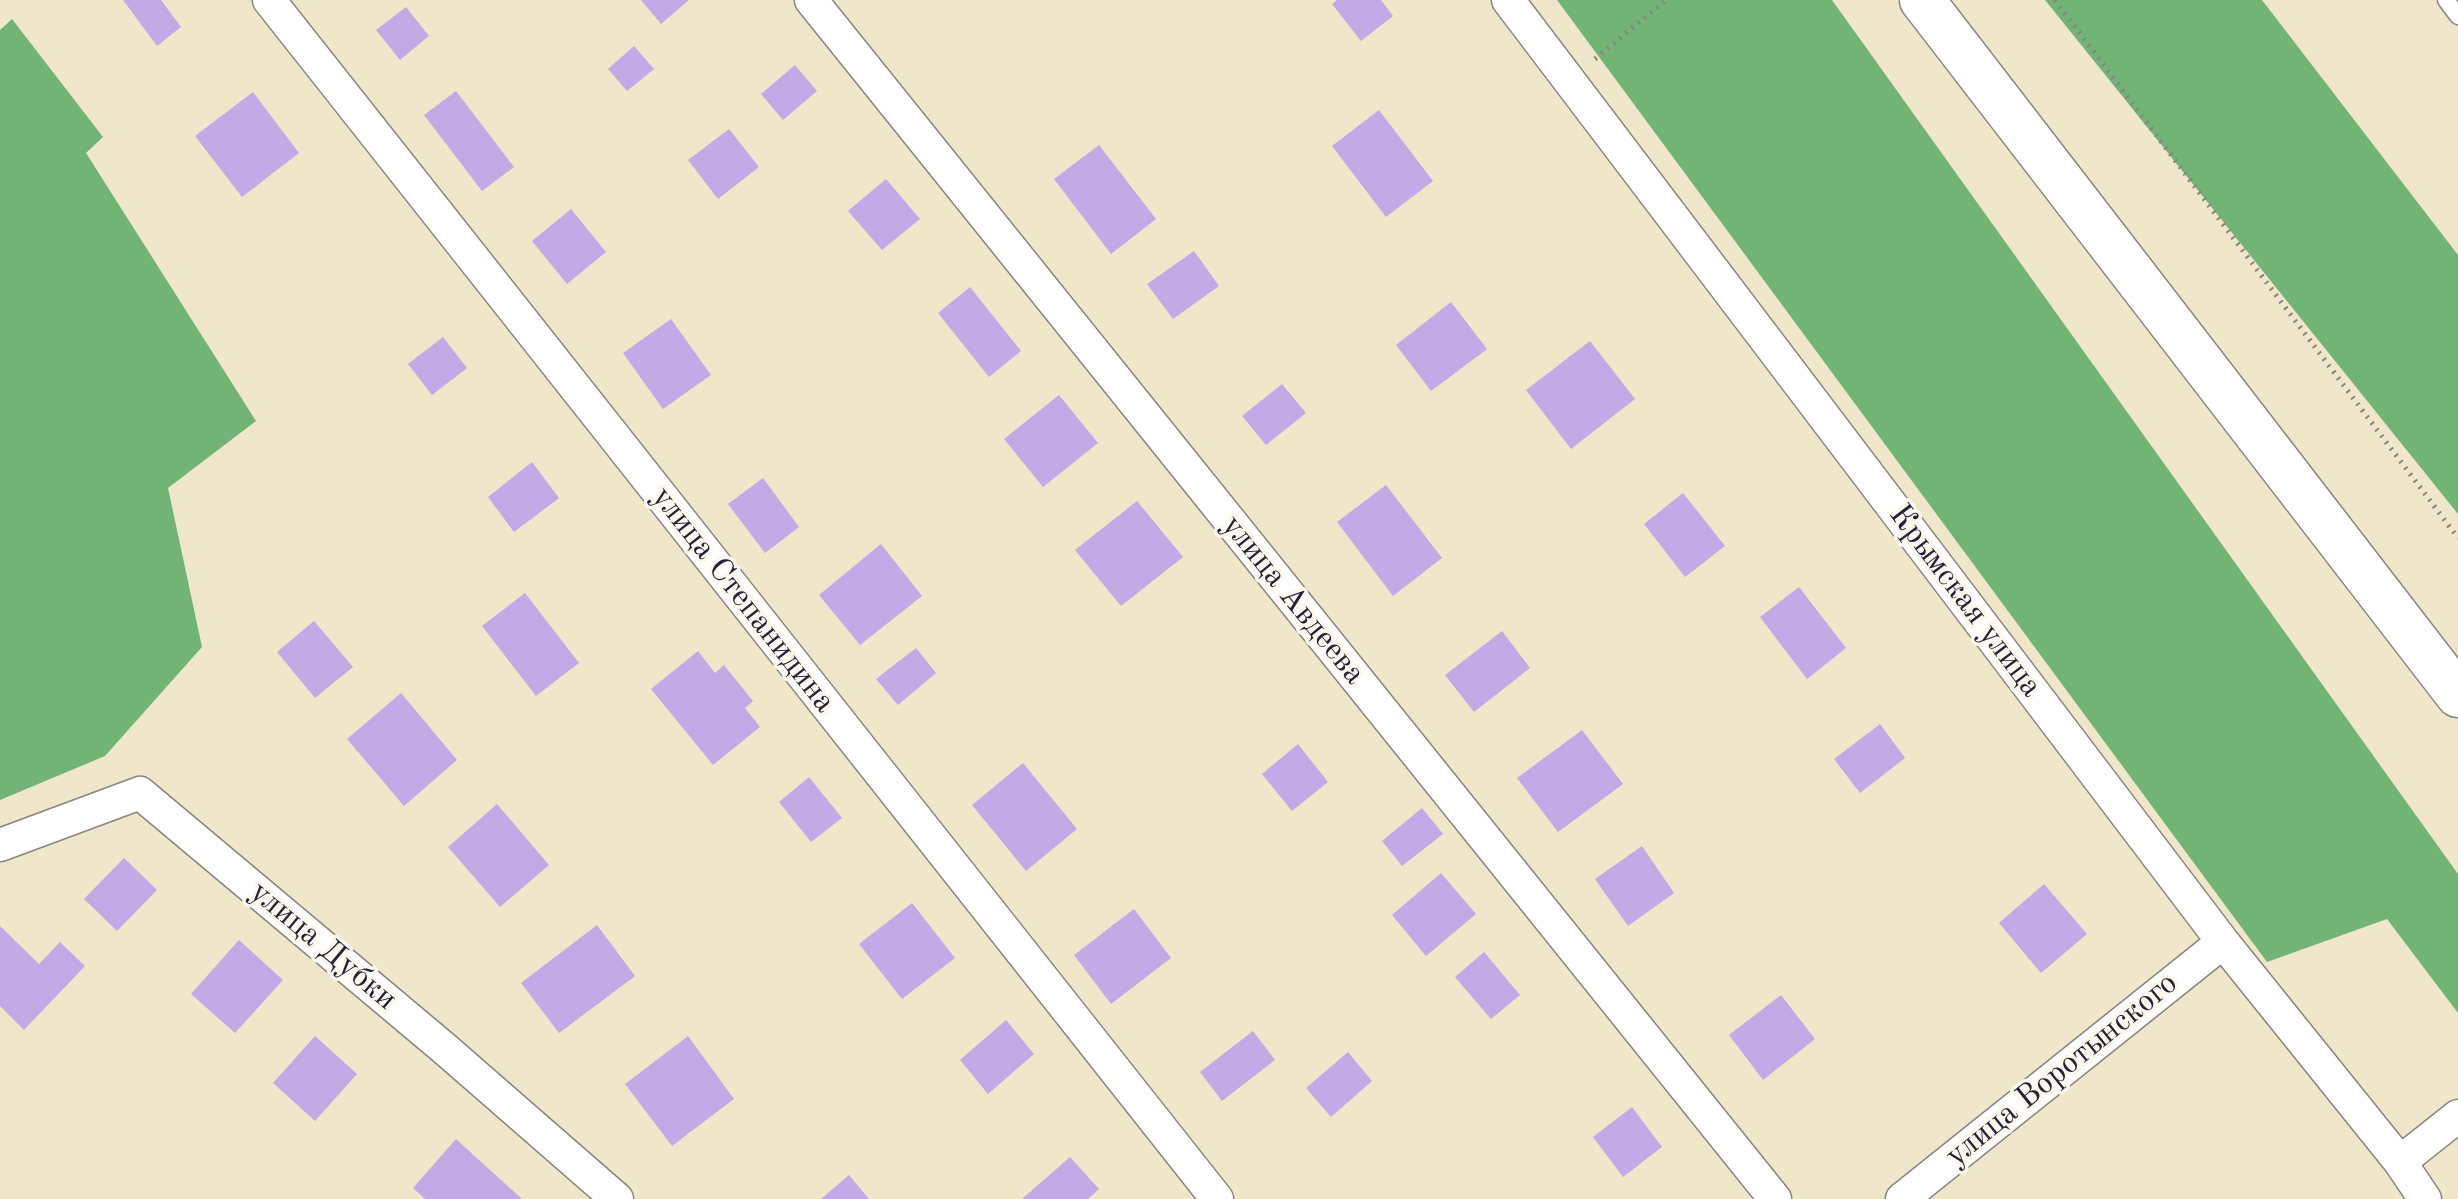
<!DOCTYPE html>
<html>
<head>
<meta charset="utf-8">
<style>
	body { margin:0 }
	canvas { display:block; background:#f0e6ca }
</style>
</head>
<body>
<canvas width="2458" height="1199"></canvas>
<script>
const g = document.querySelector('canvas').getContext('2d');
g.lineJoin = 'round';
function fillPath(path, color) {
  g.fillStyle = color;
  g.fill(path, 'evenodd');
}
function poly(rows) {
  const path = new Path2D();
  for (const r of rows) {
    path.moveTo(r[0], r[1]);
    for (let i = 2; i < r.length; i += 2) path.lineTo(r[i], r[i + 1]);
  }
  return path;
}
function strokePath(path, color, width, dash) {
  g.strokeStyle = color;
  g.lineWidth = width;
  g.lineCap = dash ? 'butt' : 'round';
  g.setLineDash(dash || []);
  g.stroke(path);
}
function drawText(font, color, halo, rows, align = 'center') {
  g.font = font + ' "Old Standard TT",serif';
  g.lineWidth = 7;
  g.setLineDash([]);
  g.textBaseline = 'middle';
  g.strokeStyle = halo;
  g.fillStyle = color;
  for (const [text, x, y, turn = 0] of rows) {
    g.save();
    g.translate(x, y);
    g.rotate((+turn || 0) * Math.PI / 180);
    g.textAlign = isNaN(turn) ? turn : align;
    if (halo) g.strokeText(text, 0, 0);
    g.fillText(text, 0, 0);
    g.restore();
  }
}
fillPath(poly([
	[1557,0,1832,0,2458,874,2458,1013,2387,919,2267,962],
	[2045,0,2262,0,2458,255,2458,514],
	[12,19,103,137,86,153,256,421,168,488,202,647,105,756,0,800,0,30]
]), '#72b376');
fillPath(poly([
	[123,0,161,0,181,27,157,46],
	[641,0,689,0,661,24],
	[1337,0,1381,0,1393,16,1361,41,1332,4],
	[406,7,429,36,400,60,376,30],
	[634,46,654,69,627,91,608,69],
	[795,65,817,91,783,120,761,94],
	[456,91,514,167,482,191,424,115],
	[253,92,299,153,242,197,195,136],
	[1379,110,1433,181,1386,217,1332,146],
	[729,129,759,167,718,199,688,160],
	[1099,145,1156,219,1111,254,1054,179],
	[886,179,920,219,882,250,848,211],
	[571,209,606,252,567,284,532,241],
	[1194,251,1219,286,1173,319,1147,284],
	[970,287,1021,351,989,377,938,313],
	[1451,302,1487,349,1431,391,1396,345],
	[671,319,711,375,663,409,623,353],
	[443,337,467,368,432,395,408,364],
	[1590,341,1635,399,1571,449,1526,390],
	[1282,384,1306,413,1266,445,1242,416],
	[1059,395,1098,443,1043,487,1004,439],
	[532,462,559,498,514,532,488,497],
	[763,478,799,527,765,553,728,504],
	[1386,485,1442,558,1393,596,1337,522],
	[1683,493,1725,546,1685,577,1644,524],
	[1137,501,1183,557,1121,606,1075,550],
	[881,544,922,596,860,645,819,595],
	[1799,587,1846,648,1807,679,1760,617],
	[525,593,579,663,536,696,482,626],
	[314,621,353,667,315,698,277,652],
	[1502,631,1530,668,1474,712,1445,675],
	[916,648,936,673,898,705,876,679],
	[698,651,715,673,724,665,753,701,745,708,760,727,713,765,651,689],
	[401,693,457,760,404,806,347,739],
	[1880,724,1905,758,1860,793,1834,759],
	[1582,730,1623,784,1558,832,1517,778],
	[1298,744,1328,782,1292,811,1262,774],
	[1023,763,1077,829,1026,871,972,805],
	[809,777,842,818,811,842,779,802],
	[497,804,549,865,500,907,448,847],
	[1422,808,1443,834,1402,866,1382,841],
	[1642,846,1674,893,1628,926,1595,879],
	[124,858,157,890,117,931,84,899],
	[1441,873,1476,914,1426,956,1392,915],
	[2044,884,2087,934,2041,973,1999,923],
	[912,903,955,958,902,999,859,944],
	[1134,909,1171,958,1111,1004,1074,955],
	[597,925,635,976,559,1033,521,983],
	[0,926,39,964,60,942,85,966,24,1030,0,1006],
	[239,940,283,980,235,1033,191,994],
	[1484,952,1520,995,1491,1019,1455,977],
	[1781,995,1815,1039,1763,1080,1729,1035],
	[1006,1020,1034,1054,988,1094,960,1060],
	[1253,1031,1275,1060,1222,1101,1200,1072],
	[315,1036,357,1074,315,1121,273,1083],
	[688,1036,734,1099,672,1146,625,1084],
	[1348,1052,1372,1081,1331,1117,1306,1088],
	[1632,1107,1662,1147,1623,1177,1593,1137],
	[456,1139,522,1199,425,1199,413,1188],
	[1070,1157,1099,1189,1088,1199,1022,1199],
	[849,1175,869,1199,821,1199]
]), '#c3a9e5');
const service = poly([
	[2446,0,2458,16]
]);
const minor = poly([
	[269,0,1217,1199],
	[811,0,1775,1199],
	[1508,0,2223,942,2400,1162,2425,1199],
	[0,845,140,793,445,1049,617,1199],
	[2400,1162,2458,1116],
	[1902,1199,2223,942]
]);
const primary = poly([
	[1922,0,2458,695]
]);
strokePath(service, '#898482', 19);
strokePath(minor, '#898482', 35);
strokePath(primary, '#898482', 47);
strokePath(poly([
	[2055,0,2458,538],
	[1595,59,1666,0]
]), '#898482', 5, [2, 6]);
strokePath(service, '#fff', 16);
strokePath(minor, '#fff', 32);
strokePath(primary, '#fff', 44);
drawText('32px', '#22223b', '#fbf7ec', [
	["улица Степанидина",743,600,52],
	["улица Авдеева",1293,600,51],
	["Крымская улица",1965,601,53],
	["улица Дубки",323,946,40],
	["улица Воротынского",2062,1070,-39]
]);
</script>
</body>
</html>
